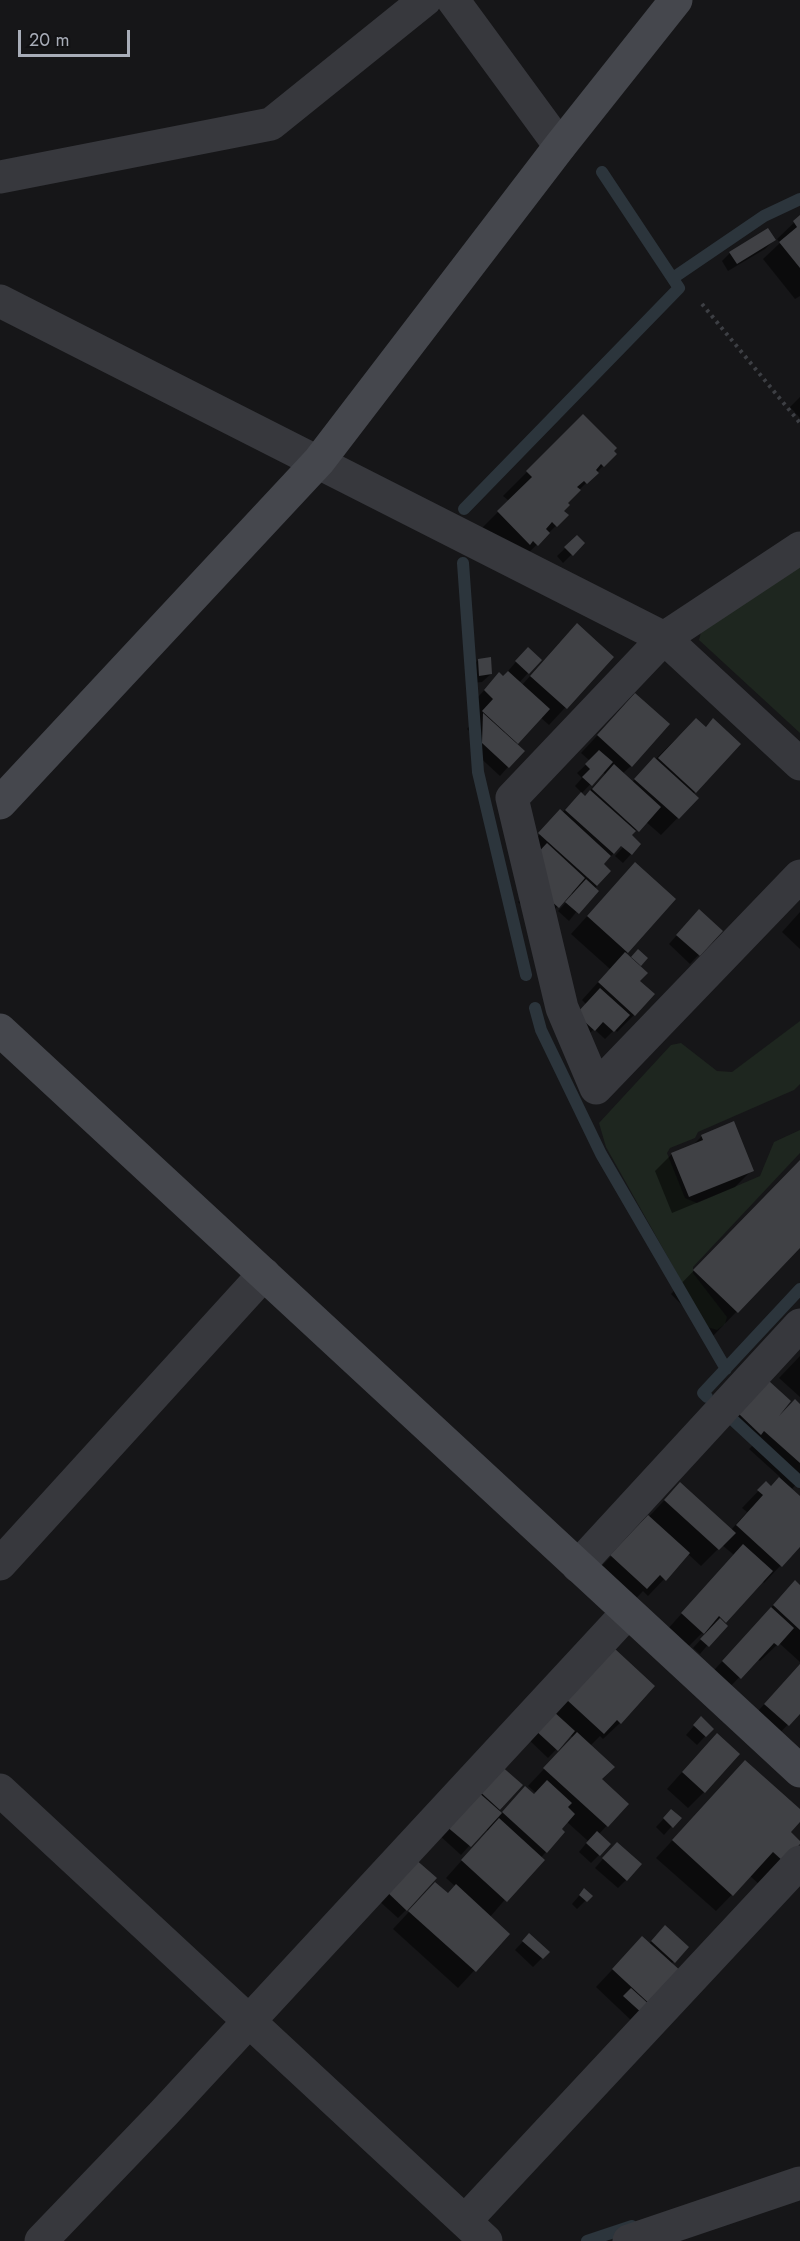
<!DOCTYPE html>
<html>
<head>
<meta charset="utf-8">
<style>
	body { margin:0 }
	#map { position:relative; width:800px; height:2241px; overflow:hidden; background:#161618; font-family:Jost,sans-serif }
	canvas { display:block }
	.scale { position:absolute; left:18px; top:30px; width:112px; height:27px; box-sizing:border-box; border:3px solid #a8adb8; border-top:0; padding-left:8px; font-size:18px; line-height:21px; white-space:nowrap; color:#a8adb8; -webkit-text-stroke:4px #111113; paint-order:stroke }
</style>
</head>
<body>
<div id="map">
<canvas width="800" height="2241"></canvas>
<div class="scale">20 m</div>
</div>
<script>
const g = document.querySelector('canvas').getContext('2d');
g.lineJoin = 'round';
function fillPath(path, color) {
  g.fillStyle = color;
  g.fill(path, 'evenodd');
}
function poly(rows) {
  const path = new Path2D();
  for (const r of rows) {
    path.moveTo(r[0], r[1]);
    for (let i = 2; i < r.length; i += 2) path.lineTo(r[i], r[i + 1]);
  }
  return path;
}
function strokePath(path, color, width, dash) {
  g.strokeStyle = color;
  g.lineWidth = width;
  g.lineCap = dash ? 'butt' : 'round';
  g.setLineDash(dash || []);
  g.stroke(path);
}
fillPath(poly([
	[800,561,800,733,699,640,703,625],
	[800,1021,800,1084,794,1090,698,1132,695,1138,670,1148,667,1153,685,1198,697,1203,760,1176,774,1142,800,1130,800,1153,693,1267,693,1273,727,1317,725,1324,717,1330,707,1327,606,1147,599,1123,671,1045,681,1043,717,1071,732,1072]
]), '#1e261f');
fillPath(poly([
	[800,217,800,296,795,299,763,259,780,243,777,239],
	[774,240,765,249,728,271,722,261,730,253],
	[800,397,800,418,790,407],
	[583,416,615,454,566,503,562,511,567,515,513,568,474,536,509,501,503,496],
	[577,537,583,543,563,563,557,556],
	[560,642,612,657,549,725,540,717,515,745,522,751,500,776,474,752,475,736,467,729,478,716,468,708,499,674,503,677,520,657,528,673,519,683,522,685],
	[478,660,491,674,482,682,471,683,470,669],
	[635,695,631,766,622,774,632,782,679,736,705,728,739,744,693,794,697,798,661,835,645,821,630,836,639,845,623,863,615,856,624,846,622,845,602,865,609,871,569,921,558,911,573,895,570,893,541,924,518,902,529,890,523,851,582,793,575,786,582,778,577,773,590,761,581,753],
	[602,772,605,774,584,797,581,794],
	[619,881,674,899,625,954,630,959,638,951,646,958,638,966,634,1015,617,1032,615,1029,605,1039,594,1029,585,1038,586,1004,582,1000,610,969,571,934],
	[800,912,800,949,782,932],
	[691,919,721,931,690,964,669,944],
	[733,1123,752,1170,735,1187,672,1213,655,1171,672,1154,691,1147,701,1137],
	[800,1162,800,1246,713,1336,671,1294],
	[800,1356,800,1397,779,1378],
	[761,1391,777,1419,800,1406,800,1480,791,1490,800,1498,800,1545,764,1583,762,1581,700,1654,693,1648,705,1635,702,1633,686,1649,666,1631,734,1555,722,1545,701,1566,688,1554,648,1596,643,1591,630,1605,595,1573,680,1484,731,1530,747,1512,742,1508,766,1483,770,1487,780,1477,749,1449,754,1444,731,1424],
	[800,1587,800,1662,779,1643,760,1661,757,1659,723,1694,706,1679,779,1599],
	[800,1665,800,1712,771,1742,748,1722],
	[597,1667,620,1723,603,1739,600,1736,590,1746,600,1780,627,1804,599,1834,599,1855,591,1863,579,1852,588,1841,567,1822,560,1829,563,1832,490,1917,508,1934,458,1988,393,1929,419,1901,448,1895,456,1887,446,1878,488,1831,485,1828,461,1855,439,1835,491,1774,521,1785,496,1815,498,1817,509,1805,536,1793,528,1786,573,1738,570,1735,548,1758,528,1739],
	[701,1718,712,1729,697,1745,686,1735],
	[700,1752,704,1792,688,1808,667,1789],
	[745,1762,800,1811,800,1820,788,1832,800,1843,760,1885,750,1876,716,1911,656,1858],
	[671,1811,679,1818,664,1835,656,1827],
	[609,1852,626,1880,618,1888,595,1868],
	[405,1868,406,1910,398,1918,378,1900],
	[584,1890,590,1896,577,1909,572,1904],
	[529,1935,548,1952,533,1967,515,1950],
	[656,1935,687,1947,671,1964,634,2023,596,1987,626,1955,649,1944]
]), '#0007');
strokePath(poly([
	[673,278,764,216,800,199],
	[464,509,679,288,602,172],
	[463,563,478,772,526,975],
	[535,1008,541,1030,601,1154,726,1369],
	[707,1397,703,1393,800,1289],
	[732,1419,800,1482],
	[587,2241,632,2226]
]), '#2c353c', 12);
fillPath(poly([
	[800,215,800,268,779,242,797,227,793,221],
	[768,228,776,240,737,264,729,252],
	[583,414,617,448,614,451,617,454,604,467,601,464,596,470,599,473,587,484,584,481,577,487,581,490,568,503,570,505,564,511,569,515,557,527,552,522,546,529,550,533,538,546,533,541,530,545,497,511,532,477,526,471],
	[577,535,585,543,573,556,564,547],
	[577,623,614,657,567,709,530,676],
	[528,647,542,660,529,674,515,661],
	[491,657,492,674,479,676,478,659],
	[508,671,550,709,518,744,482,711,493,699,484,690,499,672,503,676],
	[635,693,670,724,632,767,597,735],
	[483,713,525,751,509,768,482,743],
	[696,718,706,727,713,718,741,744,696,793,658,758],
	[599,750,613,762,592,786,582,777,590,769,585,764],
	[654,757,699,798,679,819,634,779],
	[614,764,661,807,639,832,592,789],
	[590,790,636,831,632,835,641,844,632,855,621,846,614,854,565,810,581,792,585,796],
	[560,809,611,856,604,864,611,871,597,886,538,833],
	[547,843,585,878,559,908,533,885,531,860],
	[635,862,676,899,628,953,587,916],
	[586,879,599,891,579,914,565,902],
	[699,909,723,931,700,956,676,935],
	[638,949,648,958,641,966,631,957],
	[625,952,648,973,640,981,655,994,635,1016,598,982],
	[600,988,630,1015,614,1032,603,1022,595,1031,576,1014],
	[734,1121,754,1171,689,1197,671,1153,703,1140,701,1135],
	[800,1160,800,1248,738,1313,693,1270],
	[769,1381,791,1401,779,1416,795,1399,800,1404,800,1463,764,1431,761,1435,739,1414],
	[779,1477,800,1496,800,1547,782,1567,736,1525,763,1495,757,1490,766,1481,771,1486],
	[680,1482,736,1533,719,1550,664,1500],
	[648,1515,690,1553,666,1581,660,1575,647,1589,610,1555],
	[743,1544,773,1571,726,1623,719,1616,704,1634,681,1613],
	[795,1580,800,1585,800,1630,773,1605],
	[771,1607,794,1628,778,1646,774,1643,741,1679,722,1661],
	[720,1618,728,1626,709,1647,700,1639],
	[614,1648,655,1686,621,1724,617,1720,604,1734,567,1700],
	[800,1664,800,1714,789,1726,764,1704],
	[553,1711,575,1731,558,1751,535,1730],
	[701,1716,714,1729,706,1737,693,1725],
	[577,1732,615,1767,602,1779,629,1804,608,1827,543,1768],
	[717,1733,740,1754,705,1793,682,1772],
	[745,1760,800,1809,800,1822,791,1832,800,1841,800,1844,784,1862,773,1852,733,1896,672,1840],
	[499,1764,523,1785,500,1810,477,1789],
	[547,1780,572,1803,568,1807,575,1814,562,1829,565,1832,547,1853,502,1812,525,1786,534,1794],
	[477,1791,502,1813,471,1847,446,1826],
	[671,1809,682,1818,673,1828,663,1818],
	[499,1818,545,1860,507,1902,461,1860],
	[597,1831,611,1844,600,1856,586,1843],
	[617,1842,642,1864,627,1881,602,1858],
	[414,1858,437,1878,407,1911,385,1890],
	[435,1882,448,1893,456,1884,510,1934,476,1972,408,1911],
	[584,1888,593,1896,587,1902,579,1895],
	[665,1925,689,1947,675,1963,651,1941],
	[529,1933,550,1952,543,1959,522,1941],
	[642,1936,683,1973,653,2007,612,1969],
	[631,1988,652,2007,644,2015,623,1996]
]), '#404145');
strokePath(poly([
	[702,304,800,423]
]), '#3d3f44', 4, [3, 4.5]);
strokePath(poly([
	[453,0,560,146],
	[0,177,271,124,425,0],
	[0,301,664,638,800,764],
	[800,548,664,638,512,798,562,1008,596,1088,800,876],
	[0,1564,264,1274],
	[578,1566,800,1325],
	[0,1790,486,2241],
	[465,2221,800,1862],
	[41,2241,163,2114,628,1612],
	[629,2241,800,2183]
]), '#37383d', 33);
strokePath(poly([
	[0,803,319,461,560,146,676,0],
	[0,1030,800,1771]
]), '#45474d', 33);
</script>
</body>
</html>
